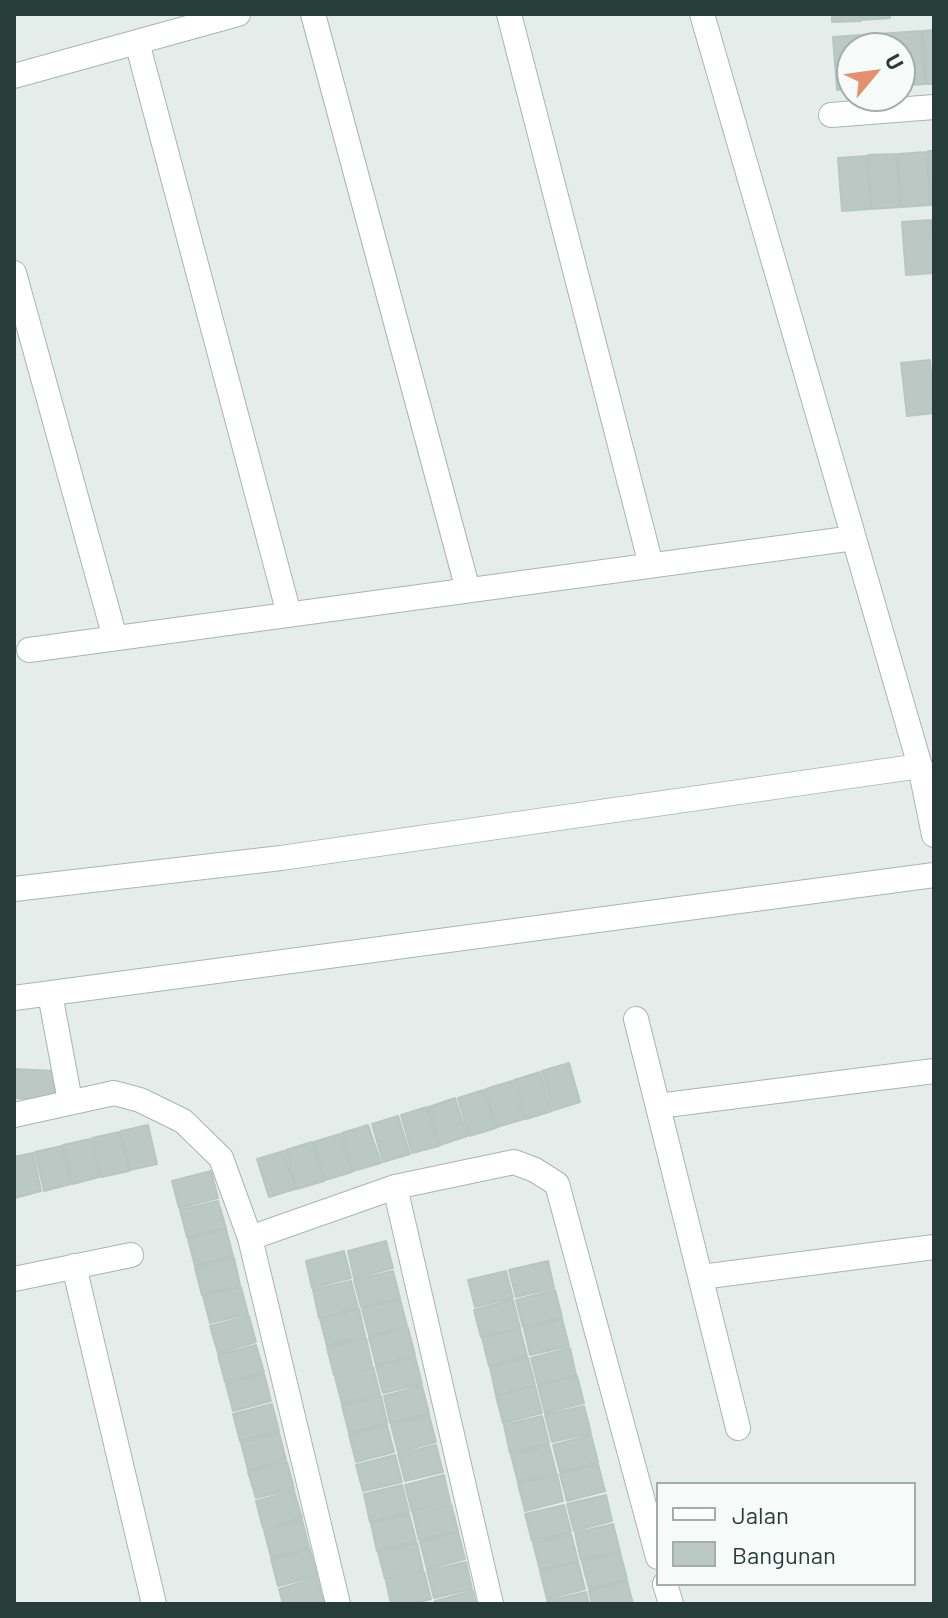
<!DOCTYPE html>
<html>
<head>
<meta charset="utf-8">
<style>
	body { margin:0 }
	#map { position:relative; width:948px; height:1618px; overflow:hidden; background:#e5edea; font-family:Barlow,sans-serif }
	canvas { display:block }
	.frame { position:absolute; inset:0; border:16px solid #263d38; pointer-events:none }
	.legend { position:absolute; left:656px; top:1482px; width:260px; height:104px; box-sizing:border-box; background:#f6faf8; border:2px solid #a3aeab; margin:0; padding:10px 14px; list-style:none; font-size:24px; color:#263d38 }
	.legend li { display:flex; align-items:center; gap:16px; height:40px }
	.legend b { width:40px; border:2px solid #a3aeab }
	.north { position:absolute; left:836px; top:32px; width:80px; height:80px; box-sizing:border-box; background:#f6faf8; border:2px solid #a3aeab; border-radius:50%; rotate:61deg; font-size:22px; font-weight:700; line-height:32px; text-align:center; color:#263d38 }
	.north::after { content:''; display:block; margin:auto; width:28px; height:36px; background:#e5906c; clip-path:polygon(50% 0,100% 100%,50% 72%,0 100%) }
</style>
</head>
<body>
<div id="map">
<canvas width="948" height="1618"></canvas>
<div class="frame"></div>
<ul class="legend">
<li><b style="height:10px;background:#fff"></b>Jalan</li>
<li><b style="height:22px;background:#bbc8c3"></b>Bangunan</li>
</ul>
<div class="north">U</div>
</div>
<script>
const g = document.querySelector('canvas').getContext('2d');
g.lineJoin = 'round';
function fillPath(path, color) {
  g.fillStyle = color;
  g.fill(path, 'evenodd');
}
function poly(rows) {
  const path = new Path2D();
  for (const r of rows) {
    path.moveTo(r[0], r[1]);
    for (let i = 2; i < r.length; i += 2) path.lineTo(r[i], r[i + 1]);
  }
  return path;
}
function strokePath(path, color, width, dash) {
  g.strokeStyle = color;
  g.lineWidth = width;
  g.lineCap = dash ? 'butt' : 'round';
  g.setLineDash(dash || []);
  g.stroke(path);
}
const building = poly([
	[832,14,860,14,861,21,832,22,832,14],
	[862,14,890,14,890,18,862,20,862,14],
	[934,30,934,84,927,84,923,31,934,30],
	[921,31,925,84,900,86,900,48,894,48,892,33,921,31],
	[891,33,892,48,864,48,863,35,891,33],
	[861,35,862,48,852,48,852,89,837,90,833,37,861,35],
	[928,151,934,151,934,205,931,205,928,151],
	[926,152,930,205,902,207,898,154,926,152],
	[896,154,900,207,872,209,868,155,896,154],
	[867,156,870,209,842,211,838,158,867,156],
	[931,220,934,273,906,275,902,222,931,220],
	[930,360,934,413,907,416,901,363,930,360],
	[569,1063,580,1102,554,1110,542,1071,569,1063],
	[14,1069,56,1071,54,1100,14,1098,14,1069],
	[540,1072,552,1111,526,1119,514,1080,540,1072],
	[512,1081,524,1119,497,1127,486,1089,512,1081],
	[484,1090,496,1128,469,1136,458,1098,484,1090],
	[455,1098,467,1136,440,1145,429,1107,455,1098],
	[427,1107,439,1146,412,1153,401,1115,427,1107],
	[398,1116,410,1154,383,1162,372,1124,398,1116],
	[148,1125,157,1164,130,1170,121,1131,148,1125],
	[368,1125,381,1163,353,1171,342,1133,368,1125],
	[119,1132,129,1171,101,1177,92,1138,119,1132],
	[340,1134,352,1172,325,1180,314,1142,340,1134],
	[90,1139,99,1177,73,1184,63,1145,90,1139],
	[312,1142,324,1181,297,1189,286,1150,312,1142],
	[62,1146,71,1184,44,1191,35,1152,62,1146],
	[284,1151,295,1189,269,1197,257,1159,284,1151],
	[33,1153,41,1191,15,1198,14,1157,33,1153],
	[211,1171,218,1198,179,1208,172,1181,211,1171],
	[218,1201,226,1228,187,1237,180,1210,218,1201],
	[226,1229,233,1256,195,1266,188,1239,226,1229],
	[386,1241,393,1268,354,1278,348,1251,386,1241],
	[344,1251,351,1278,312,1288,306,1261,344,1251],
	[234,1258,240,1285,202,1295,195,1268,234,1258],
	[548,1261,554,1288,516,1297,509,1270,548,1261],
	[393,1271,400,1298,361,1307,354,1280,393,1271],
	[506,1271,513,1298,475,1307,468,1280,506,1271],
	[351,1281,358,1308,319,1318,313,1290,351,1281],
	[241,1287,248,1314,210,1323,203,1296,241,1287],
	[555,1290,562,1317,523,1327,516,1300,555,1290],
	[400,1299,407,1326,369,1336,362,1309,400,1299],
	[513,1300,520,1328,481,1337,474,1310,513,1300],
	[359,1309,365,1336,327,1346,320,1319,359,1309],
	[249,1316,256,1342,218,1353,210,1326,249,1316],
	[562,1319,569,1346,530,1355,524,1329,562,1319],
	[408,1328,415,1355,376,1365,369,1338,408,1328],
	[520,1329,527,1356,489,1366,482,1338,520,1329],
	[366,1338,372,1365,334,1375,327,1348,366,1338],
	[256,1345,264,1372,225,1382,218,1355,256,1345],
	[570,1348,576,1375,538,1385,531,1358,570,1348],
	[415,1357,422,1384,383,1393,376,1366,415,1357],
	[528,1358,535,1385,496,1395,490,1367,528,1358],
	[373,1367,380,1394,342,1404,335,1377,373,1367],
	[264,1374,271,1401,233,1411,226,1384,264,1374],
	[577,1376,584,1403,545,1413,538,1386,577,1376],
	[422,1386,429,1413,390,1423,384,1396,422,1386],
	[535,1386,542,1413,503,1423,496,1396,535,1386],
	[381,1396,387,1423,349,1433,342,1406,381,1396],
	[272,1404,279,1431,240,1441,233,1414,272,1404],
	[584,1406,591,1433,552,1442,545,1415,584,1406],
	[429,1415,436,1442,398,1452,391,1425,429,1415],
	[542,1416,549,1443,510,1453,504,1425,542,1416],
	[387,1425,394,1452,356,1462,349,1435,387,1425],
	[279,1433,286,1460,248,1470,241,1443,279,1433],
	[591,1435,598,1462,560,1472,553,1445,591,1435],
	[436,1445,443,1472,405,1481,398,1454,436,1445],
	[549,1445,556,1472,518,1482,511,1455,549,1445],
	[395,1455,402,1482,363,1491,356,1465,395,1455],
	[287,1462,294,1489,256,1498,248,1472,287,1462],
	[598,1464,605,1491,567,1501,560,1474,598,1464],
	[557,1474,563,1501,525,1511,518,1484,557,1474],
	[444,1475,450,1502,412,1512,405,1485,444,1475],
	[402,1485,409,1512,370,1522,364,1494,402,1485],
	[294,1491,302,1518,263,1528,256,1501,294,1491],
	[606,1495,612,1521,574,1531,567,1504,606,1495],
	[451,1504,458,1531,419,1540,413,1514,451,1504],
	[564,1505,571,1532,532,1541,525,1514,564,1505],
	[409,1514,416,1541,377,1551,371,1523,409,1514],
	[302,1520,309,1547,271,1557,264,1530,302,1520],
	[613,1524,620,1551,581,1560,575,1533,613,1524],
	[458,1532,465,1559,427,1569,420,1542,458,1532],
	[571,1534,578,1561,540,1570,533,1543,571,1534],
	[417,1543,423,1570,385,1579,378,1552,417,1543],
	[310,1549,317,1576,278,1586,271,1559,310,1549],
	[620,1552,627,1579,589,1589,582,1562,620,1552],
	[466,1562,472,1589,434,1598,427,1571,466,1562],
	[578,1562,585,1589,547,1599,540,1571,578,1562],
	[424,1572,431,1599,411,1604,391,1604,386,1581,424,1572],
	[317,1578,324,1604,283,1604,279,1589,317,1578],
	[627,1581,633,1604,592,1604,589,1591,627,1581],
	[473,1591,476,1604,435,1604,435,1601,473,1591],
	[586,1592,589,1604,548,1604,547,1601,586,1592]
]);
fillPath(building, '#bbc8c3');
strokePath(building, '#b8c6c1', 2);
const street = poly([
	[313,14,468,590],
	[509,14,651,565],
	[702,14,920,766],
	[137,42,289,614],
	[14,76,238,14],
	[831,115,934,107],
	[14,273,115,638],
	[29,650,854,538],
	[50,994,70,1101],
	[636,1019,738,1428],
	[658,1106,934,1071],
	[14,1115,114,1093,140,1100,183,1121,221,1158,250,1238,338,1604],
	[395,1187,514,1162,535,1170,557,1184,658,1557],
	[250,1238,395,1187,491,1604],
	[74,1266,154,1604],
	[701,1277,934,1247],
	[14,1279,131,1255],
	[665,1584,671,1604]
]);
const secondary = poly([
	[14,889,281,858,920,766,934,835],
	[14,998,934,875]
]);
strokePath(street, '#a8b5b1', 26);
strokePath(secondary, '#a5b8b2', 26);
strokePath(street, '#fff', 24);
strokePath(secondary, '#fff', 24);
</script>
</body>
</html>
